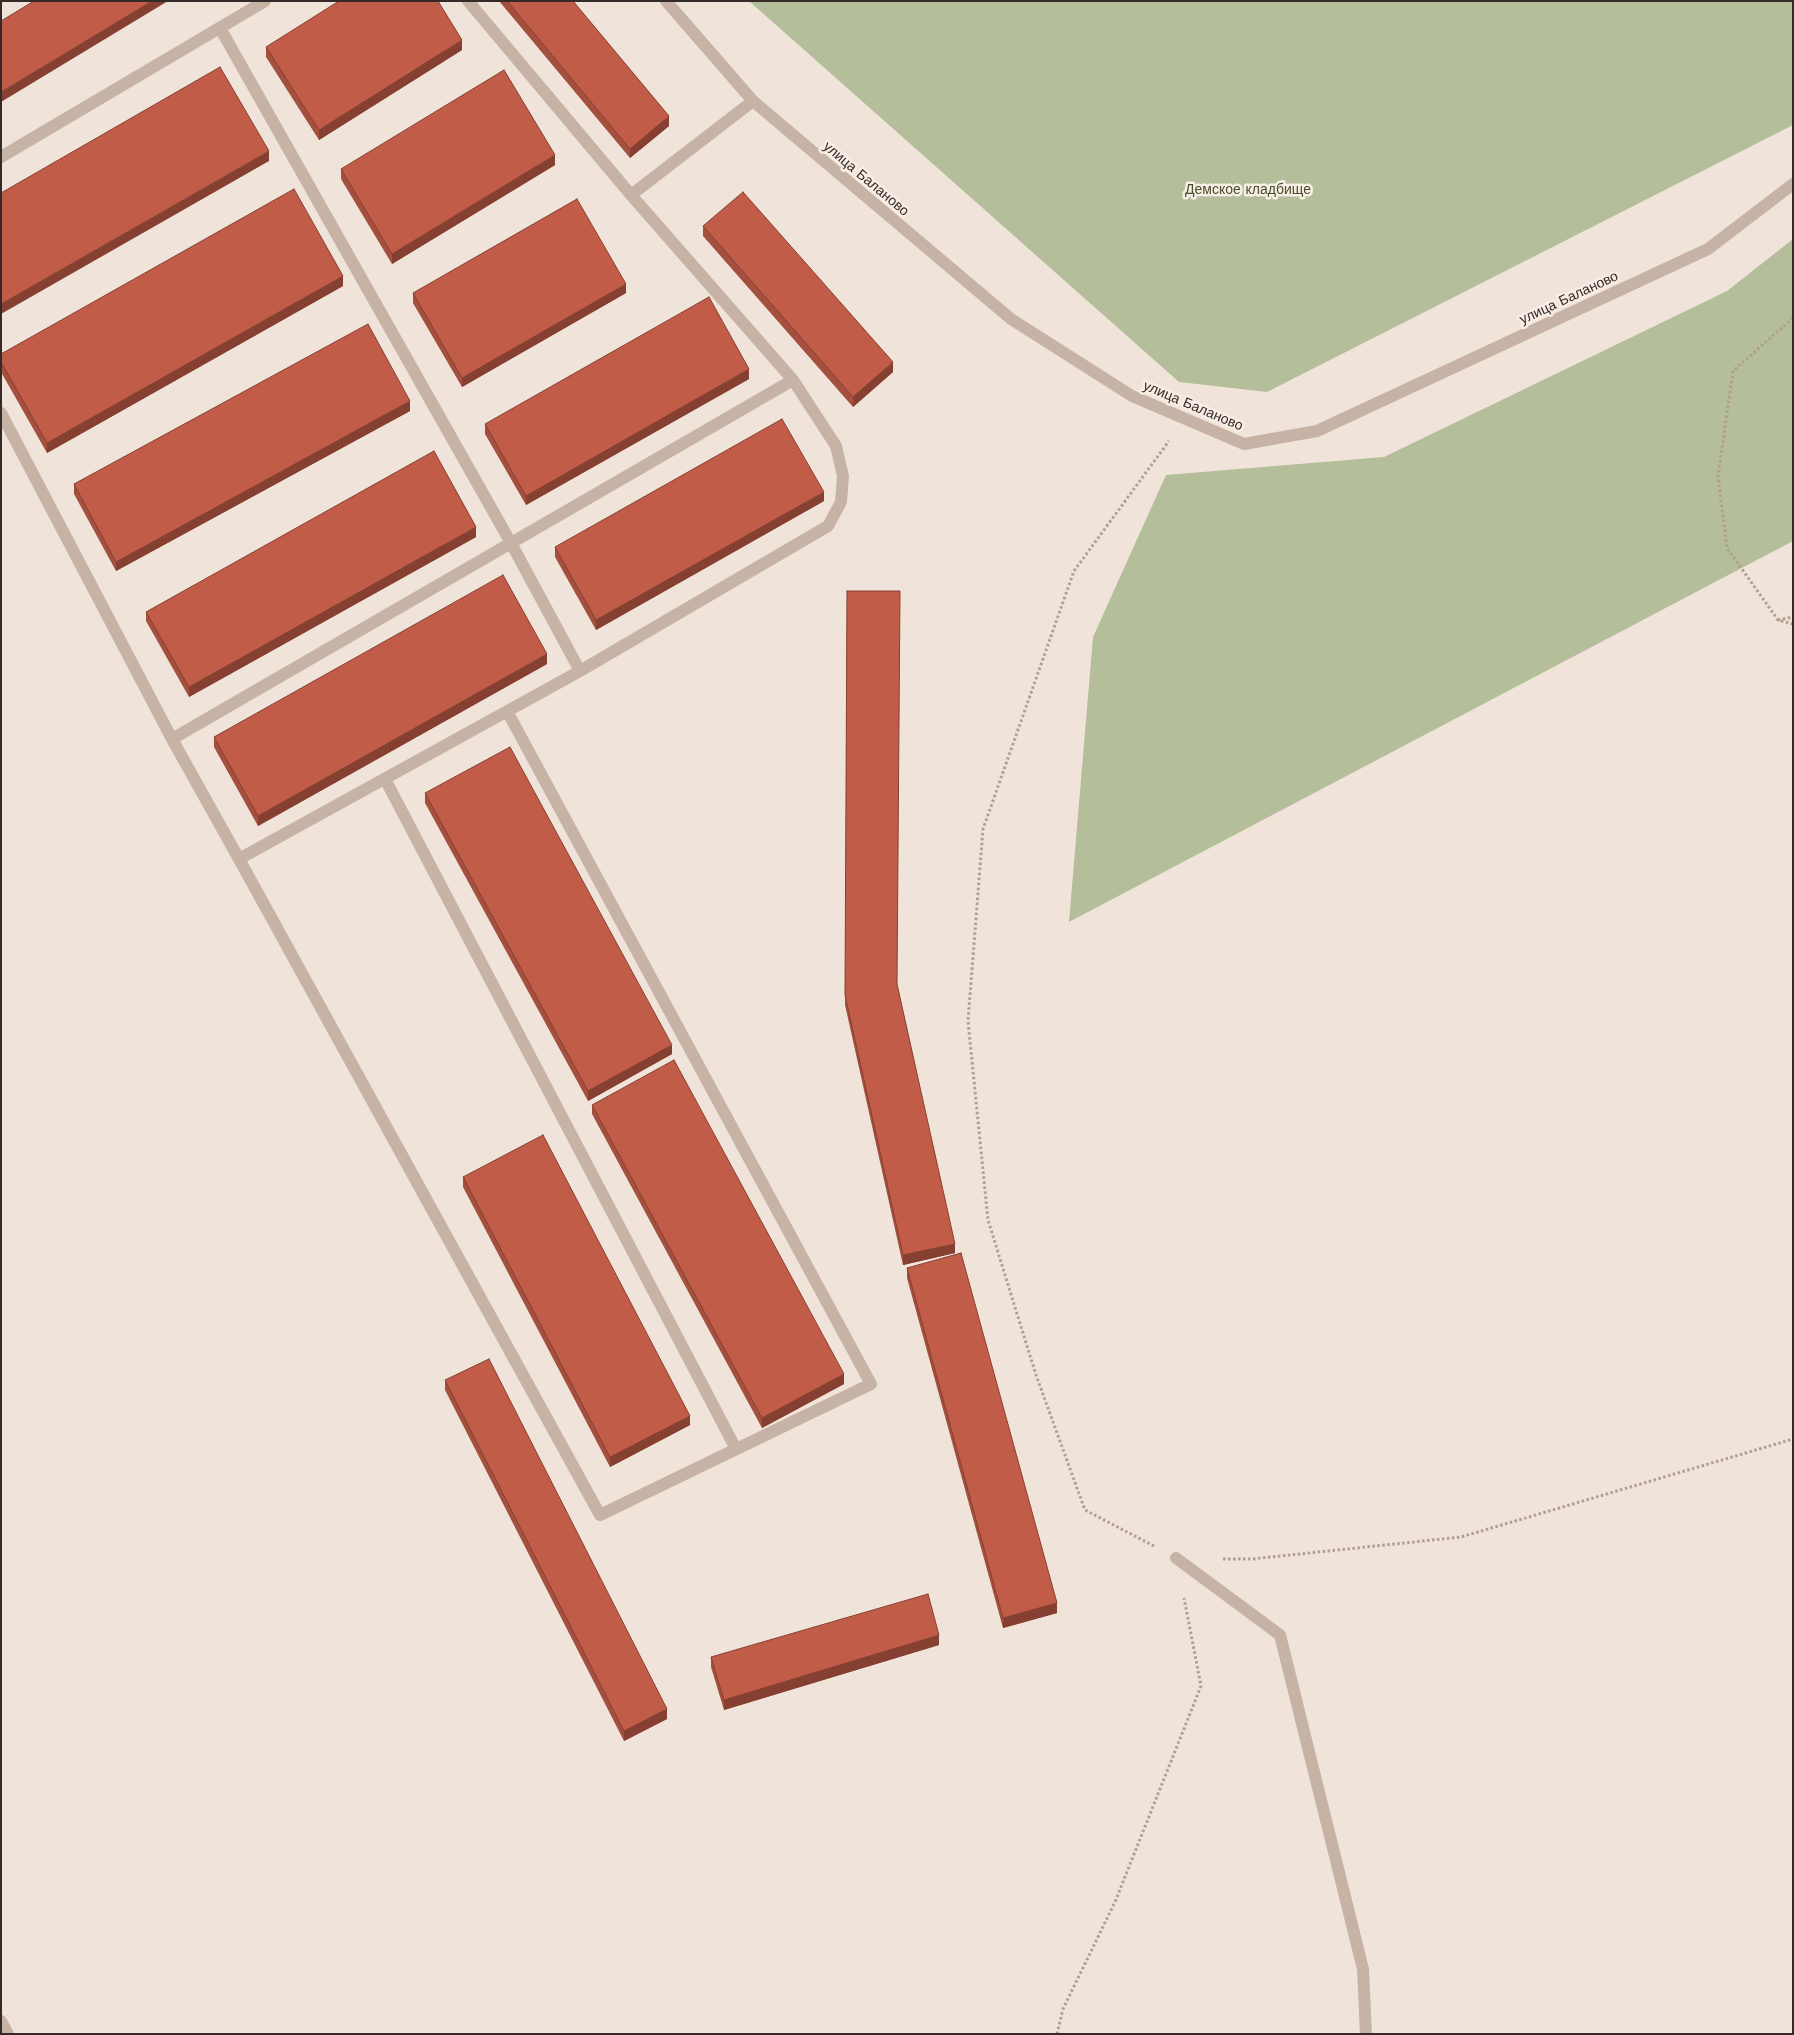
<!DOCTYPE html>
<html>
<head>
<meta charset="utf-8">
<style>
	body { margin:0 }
	#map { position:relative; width:1794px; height:2035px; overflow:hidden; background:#f0e4da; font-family:"Work Sans",sans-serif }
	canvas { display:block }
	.frame { position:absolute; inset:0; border:2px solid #342a27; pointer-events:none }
</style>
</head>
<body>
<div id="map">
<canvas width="1794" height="2035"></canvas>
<div class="frame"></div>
</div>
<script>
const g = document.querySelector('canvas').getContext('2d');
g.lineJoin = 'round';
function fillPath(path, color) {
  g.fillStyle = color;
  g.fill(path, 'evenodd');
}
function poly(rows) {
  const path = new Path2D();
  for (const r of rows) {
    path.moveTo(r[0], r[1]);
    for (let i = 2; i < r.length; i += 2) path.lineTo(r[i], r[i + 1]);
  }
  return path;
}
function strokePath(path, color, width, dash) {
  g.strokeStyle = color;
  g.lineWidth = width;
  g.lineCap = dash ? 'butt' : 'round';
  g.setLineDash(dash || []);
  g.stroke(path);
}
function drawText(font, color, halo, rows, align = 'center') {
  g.font = font + ' "Work Sans",sans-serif';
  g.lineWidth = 5;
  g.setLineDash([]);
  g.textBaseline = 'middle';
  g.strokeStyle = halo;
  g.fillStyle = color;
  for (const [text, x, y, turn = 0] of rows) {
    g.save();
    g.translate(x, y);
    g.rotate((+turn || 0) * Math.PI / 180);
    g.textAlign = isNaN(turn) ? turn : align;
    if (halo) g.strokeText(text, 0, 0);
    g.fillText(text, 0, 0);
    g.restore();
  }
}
fillPath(poly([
	[749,1,1793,1,1793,125,1267,392,1179,382],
	[1793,239,1793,541,1069,922,1093,637,1166,475,1384,457,1727,291]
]), '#b5be9a');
strokePath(poly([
	[1793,318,1733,371,1718,476,1727,548,1778,620,1793,624],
	[1778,620,1793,617],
	[1154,1546,1085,1510,1036,1375,988,1220,968,1021,983,829,1074,571,1169,441],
	[1223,1559,1252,1559,1461,1537,1793,1439],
	[1057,2034,1063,2009,1115,1902,1201,1686,1184,1598]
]), '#b39d91', 3, [2.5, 2.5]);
strokePath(poly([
	[220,28,511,543,580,671,828,526,841,502,843,476,836,446,793,380],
	[1,157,265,1],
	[631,195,753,101],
	[1,413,172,739,793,380,631,195,468,1],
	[172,739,239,859,580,671],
	[385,779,736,1449],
	[239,859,600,1515,871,1384,507,711],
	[1176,1558,1280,1635,1363,1969,1366,2034]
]), '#c7b3a6', 12);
strokePath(poly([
	[666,1,753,101,1011,319,1132,396,1244,444,1317,431,1708,249,1793,184],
	[1,2021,8,2034]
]), '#c7b3a6', 12);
fillPath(poly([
	[499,1,573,1,669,126,630,158],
	[266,47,462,50,319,140,266,57],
	[555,165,392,264,341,179,341,169],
	[703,226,893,372,853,407,703,236],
	[343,286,47,453,1,372,1,354],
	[413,293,626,293,462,387,413,303],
	[749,379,526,505,485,434,485,424],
	[410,411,116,571,74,494,74,484],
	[824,501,596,630,555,557,555,547],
	[476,537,189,697,146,621,146,612],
	[847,591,897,984,955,1253,903,1265,845,1005],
	[547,664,258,826,214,747,214,737],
	[425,793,672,1054,588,1101,425,803],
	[592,1105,844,1384,762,1428,592,1114],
	[463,1177,690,1425,610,1467,463,1187],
	[907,1268,1057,1613,1003,1628,907,1278],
	[445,1380,667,1719,624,1741,445,1390],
	[939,1645,724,1710,711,1667,711,1657]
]), '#a54f3e');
fillPath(poly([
	[152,1,168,1,1,102,1,92],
	[462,40,462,50,319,140,319,130],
	[669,116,669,126,630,158,630,149],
	[269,151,269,161,1,314,1,304],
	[555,155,555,165,392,264,392,254],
	[343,276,343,286,47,453,47,443],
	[626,284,626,293,462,387,462,378],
	[893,362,893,372,853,407,853,397],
	[749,369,749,379,526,505,526,496],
	[410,401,410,411,116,571,116,562],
	[824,492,824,501,596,630,596,620],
	[476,527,476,537,189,697,189,687],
	[547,654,547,664,258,826,258,816],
	[672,1045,672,1054,588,1101,588,1091],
	[955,1244,955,1253,903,1265,903,1255],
	[844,1374,844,1384,762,1428,762,1418],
	[690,1416,690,1425,610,1467,610,1457],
	[1057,1603,1057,1613,1003,1628,1003,1618],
	[939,1635,939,1645,724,1710,724,1700],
	[667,1709,667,1719,624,1741,624,1731]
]), '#864032');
const building = poly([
	[34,1,152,1,1,92,1,21,34,1],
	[339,1,438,1,462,40,319,130,266,47,339,1],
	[507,1,573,1,669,116,630,149,507,1],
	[220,67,269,151,1,304,1,193,220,67],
	[504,70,555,155,392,254,341,169,504,70],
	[294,189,343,276,47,443,1,362,1,354,294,189],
	[743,192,893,362,853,397,703,226,743,192],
	[577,199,626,284,462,378,413,293,577,199],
	[709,297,749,369,526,496,485,424,709,297],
	[368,324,410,401,116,562,74,484,368,324],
	[782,419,824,492,596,620,555,547,782,419],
	[434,451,476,527,189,687,146,612,434,451],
	[503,575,547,654,258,816,214,737,503,575],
	[847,591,900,591,897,984,955,1244,903,1255,845,995,847,591],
	[510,747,672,1045,588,1091,425,793,510,747],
	[674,1060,844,1374,762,1418,592,1105,674,1060],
	[543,1135,690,1416,610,1457,463,1177,543,1135],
	[961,1253,1057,1603,1003,1618,907,1268,961,1253],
	[489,1359,667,1709,624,1731,445,1380,489,1359],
	[928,1594,939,1635,724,1700,711,1657,928,1594]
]);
fillPath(building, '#c05c48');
strokePath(building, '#864032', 1);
drawText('14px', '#342a27', '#f8eee5', [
	["улица Баланово",866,179,40],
	["улица Баланово",1569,298,-25],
	["улица Баланово",1193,406,23]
]);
drawText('14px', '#46512c', '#f8eee5', [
	["Демское кладбище",1248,190]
]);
</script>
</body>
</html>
